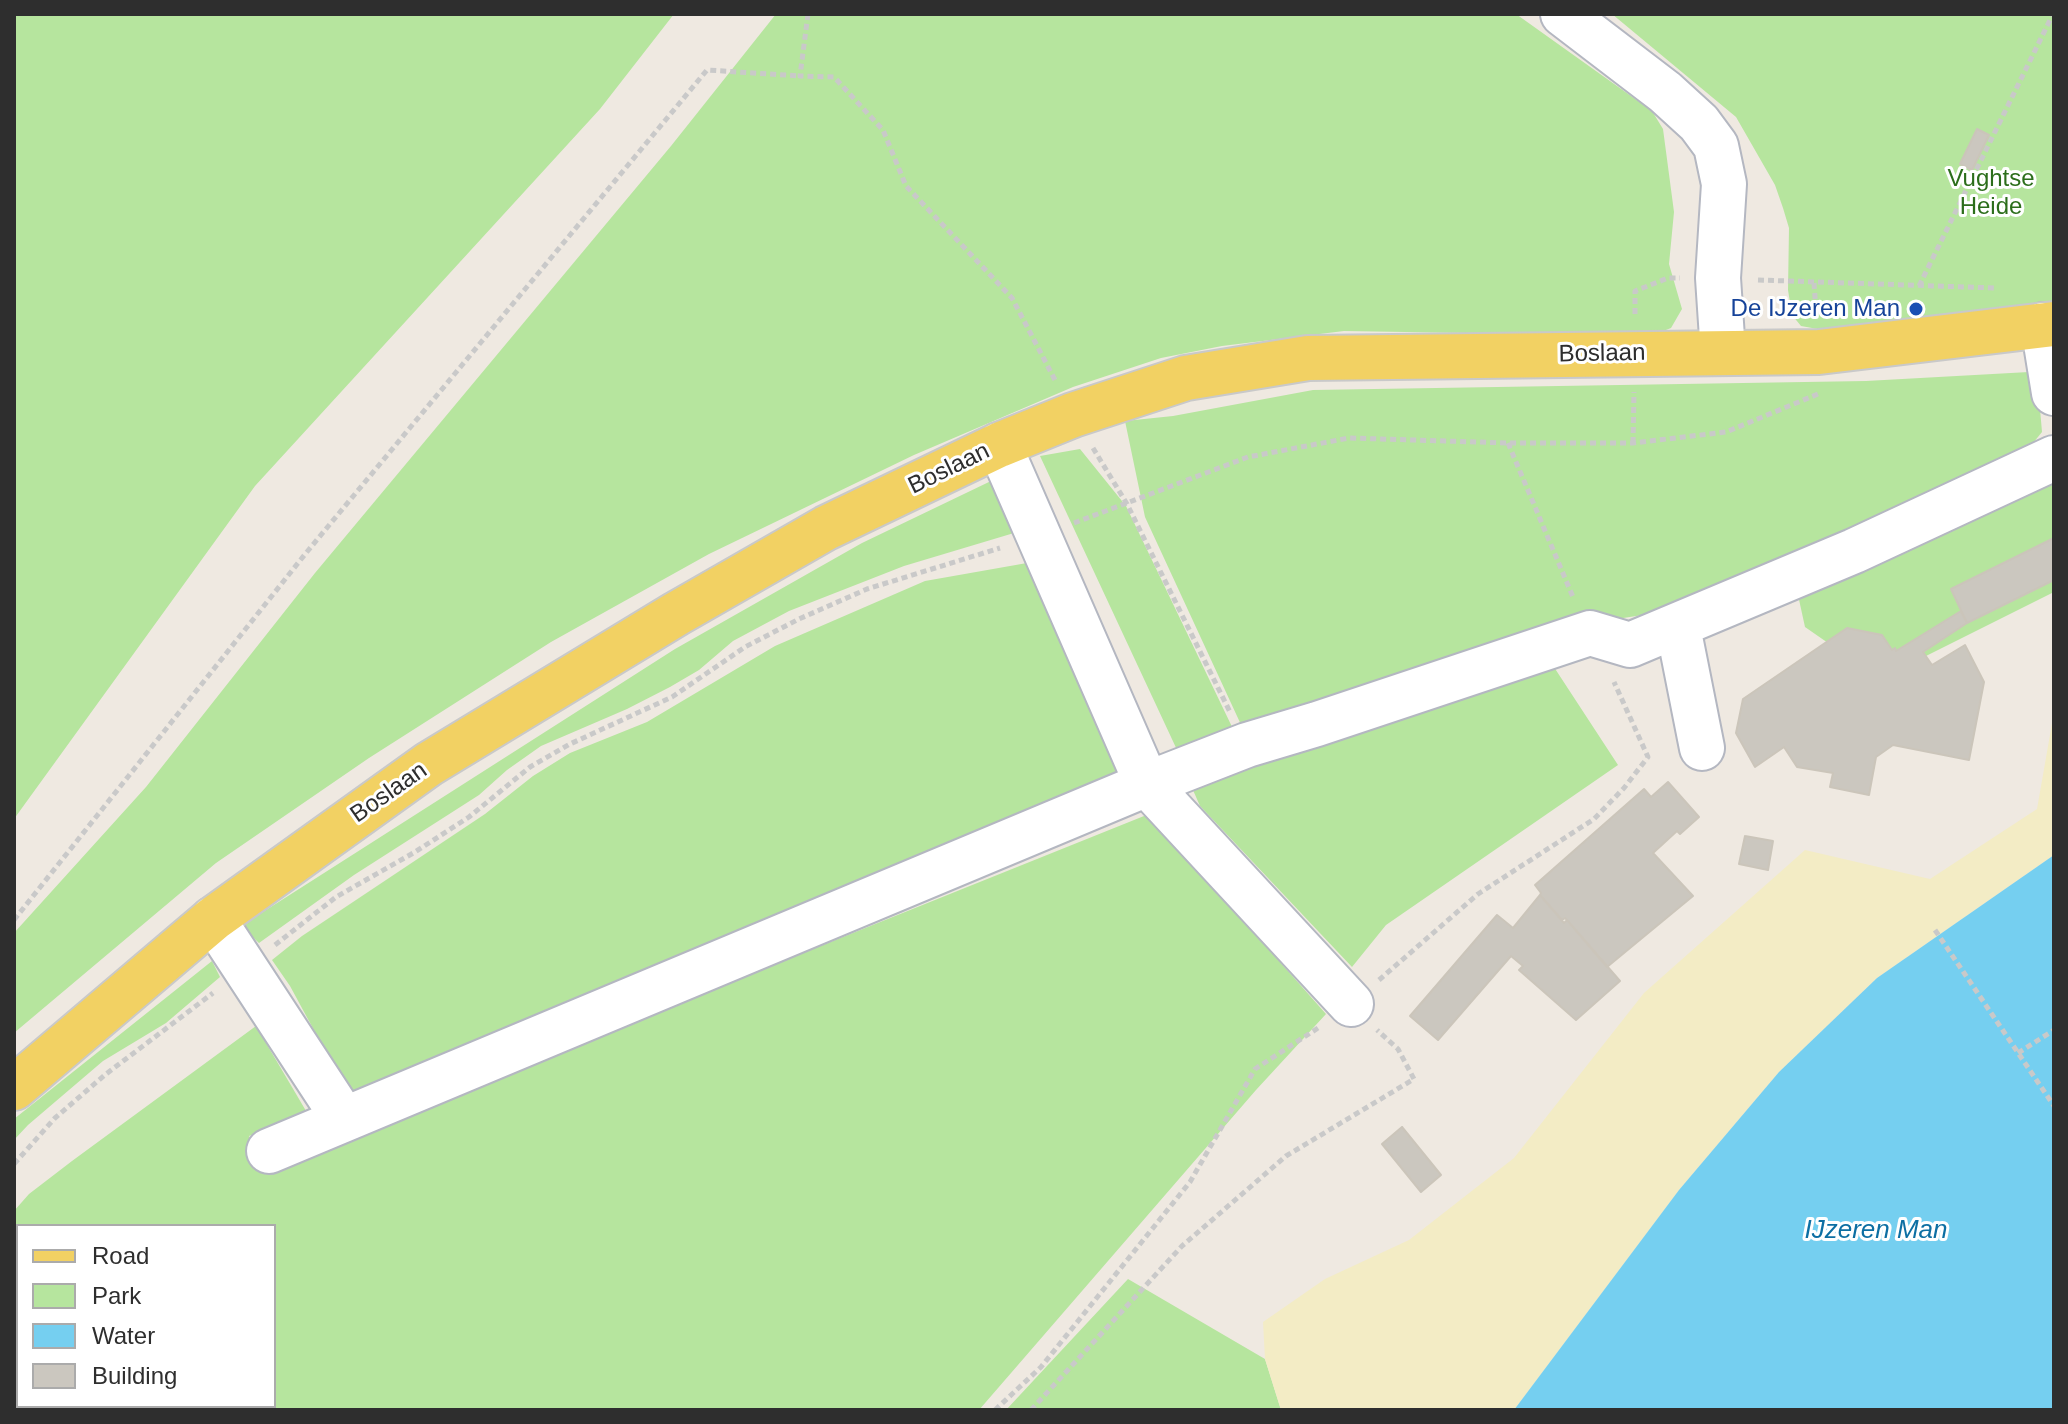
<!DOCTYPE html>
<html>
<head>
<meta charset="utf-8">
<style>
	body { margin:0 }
	#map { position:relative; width:2068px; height:1424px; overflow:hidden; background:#efe9e1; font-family:Arial,sans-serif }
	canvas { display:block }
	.frame { position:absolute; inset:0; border:16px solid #2e2e2e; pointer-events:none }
	.legend { position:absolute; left:16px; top:1224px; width:260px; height:184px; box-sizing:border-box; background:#fff; border:2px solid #ababab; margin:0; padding:10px 14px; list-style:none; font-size:24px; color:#2e2e2e }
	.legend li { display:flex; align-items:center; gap:16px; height:40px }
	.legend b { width:40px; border:2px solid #ababab }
</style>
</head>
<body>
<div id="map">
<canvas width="2068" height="1424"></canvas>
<div class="frame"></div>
<ul class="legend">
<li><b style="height:10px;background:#f2d163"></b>Road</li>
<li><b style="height:22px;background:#b6e59e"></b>Park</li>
<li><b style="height:22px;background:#75cff0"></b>Water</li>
<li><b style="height:22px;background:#cbc7bf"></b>Building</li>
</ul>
</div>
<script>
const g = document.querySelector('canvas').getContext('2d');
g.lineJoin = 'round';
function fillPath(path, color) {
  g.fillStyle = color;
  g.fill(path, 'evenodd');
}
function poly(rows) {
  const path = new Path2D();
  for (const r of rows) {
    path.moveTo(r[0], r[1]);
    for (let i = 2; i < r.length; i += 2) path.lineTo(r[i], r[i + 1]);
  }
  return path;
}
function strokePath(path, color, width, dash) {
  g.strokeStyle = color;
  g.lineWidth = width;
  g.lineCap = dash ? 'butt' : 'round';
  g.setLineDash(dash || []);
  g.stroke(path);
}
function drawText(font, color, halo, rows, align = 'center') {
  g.font = font + ' Arial,sans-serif';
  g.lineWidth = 6;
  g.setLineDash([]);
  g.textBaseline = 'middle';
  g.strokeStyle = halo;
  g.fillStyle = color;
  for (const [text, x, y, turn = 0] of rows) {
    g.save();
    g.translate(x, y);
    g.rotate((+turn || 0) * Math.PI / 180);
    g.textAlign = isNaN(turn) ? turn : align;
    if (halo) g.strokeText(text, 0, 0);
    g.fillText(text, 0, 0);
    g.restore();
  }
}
fillPath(poly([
	[14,14,674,14,600,109,255,486,14,819],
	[776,14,1516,14,1652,111,1663,129,1674,212,1669,264,1682,309,1671,328,1651,336,1344,331,1222,346,1161,358,1073,387,914,455,709,554,551,642,369,758,216,863,14,1033,14,933,146,787,315,573,671,146],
	[1612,14,2054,14,2054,307,1823,330,1801,326,1792,315,1788,290,1789,228,1783,208,1775,185,1736,117],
	[2029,372,2040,409,2042,432,2029,448,1695,607,1584,624,1243,729,1145,517,1125,421,1173,416,1313,390,1866,381],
	[1080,449,1126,506,1234,731,1178,752,1040,456],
	[2054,476,2054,592,1922,658,1890,686,1805,627,1798,595],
	[991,481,1014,533,904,566,789,611,733,641,699,670,670,687,627,709,541,746,507,770,479,795,354,875,259,943,241,926,675,649,862,543],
	[1027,563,1122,778,348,1093,290,986,272,960,302,936,485,814,533,776,570,753,647,722,775,646,925,581],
	[1550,661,1618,765,1386,925,1352,967,1200,806,1189,781],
	[1149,814,1326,1014,1256,1090,979,1410,14,1410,14,1211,29,1194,72,1161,256,1026,309,1116,249,1136,263,1170],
	[18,1226,274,1226,274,1406,18,1406],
	[212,961,220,977,166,1023,103,1061,28,1125,14,1140,14,1119],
	[1128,1279,1265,1359,1281,1410,1006,1410]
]), '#b6e59e');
fillPath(poly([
	[2054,712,2054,855,1877,978,1779,1072,1679,1190,1514,1410,1281,1410,1265,1359,1263,1322,1325,1279,1409,1240,1514,1158,1644,993,1805,850,1930,879,2037,809]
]), '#f3ecc5');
fillPath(poly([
	[2054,855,2054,1410,1514,1410,1679,1190,1779,1072,1877,978]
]), '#75cff0');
const building = poly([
	[1977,129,1989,135,1972,170,1960,164,1977,129],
	[2054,538,2054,580,1967,623,1951,589,2054,538],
	[1961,611,1967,623,1923,652,1932,665,1965,645,1984,682,1969,760,1893,745,1876,757,1869,795,1830,787,1833,773,1797,767,1784,747,1755,767,1736,733,1743,699,1847,628,1882,635,1892,650,1895,648,1896,651,1961,611],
	[1668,782,1699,817,1680,834,1677,831,1653,853,1693,896,1607,967,1567,920,1565,918,1562,920,1540,895,1541,893,1535,885,1644,789,1651,797,1668,782],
	[1745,836,1773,841,1768,870,1739,864,1745,836],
	[1540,895,1564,923,1567,920,1620,981,1576,1020,1519,970,1523,966,1511,956,1438,1040,1410,1016,1497,915,1513,928,1540,895],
	[1402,1127,1441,1175,1421,1192,1382,1144,1402,1127]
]);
fillPath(building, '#cbc7bf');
strokePath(building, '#cbc5ba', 2);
const minor = poly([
	[1563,14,1665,92,1699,123,1716,146,1724,184,1718,278,1723,353],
	[2043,325,2054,393],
	[999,445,1147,784,1351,1004],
	[1678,627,1702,748],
	[213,919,344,1119],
	[269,1151,1147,784,1247,745,1317,724,1590,633,1630,645,1854,551,2054,458]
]);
const major = poly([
	[14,1088,213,919,429,764,676,614,826,528,999,445,1073,415,1186,378,1308,358,1819,352,2054,324]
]);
strokePath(minor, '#b4b7c1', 48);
strokePath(major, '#c9c9c9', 48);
strokePath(poly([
	[808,14,800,76,834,77,883,130,906,186,1012,298,1055,380],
	[1758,280,1996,288],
	[1814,283,1816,311],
	[1919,286,2053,14],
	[1635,314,1635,291,1668,278,1680,278],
	[1508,443,1573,597],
	[1633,443,1634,392],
	[1093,448,1127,504,1230,712],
	[1074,523,1248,457,1349,438,1508,443,1633,443,1726,432,1818,394],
	[14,920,306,553,707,70,800,76],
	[1935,930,2054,1106],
	[275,945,336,897,415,852,469,817,530,767,570,744,672,697,745,647,799,619,867,589,1000,548],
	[1379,980,1478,894,1594,819,1624,788,1648,757,1614,682],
	[2018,1053,2054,1030],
	[14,1164,55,1118,106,1074,213,993],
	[995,1410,1041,1367,1190,1182,1255,1069,1318,1028],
	[1031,1410,1182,1246,1286,1156,1414,1079,1398,1049,1377,1030]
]), '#c9c9c9', 5, [6, 4]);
strokePath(minor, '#fff', 44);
strokePath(major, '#f2d163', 44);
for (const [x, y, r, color] of [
	[1916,309,8,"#1a4fb4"]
]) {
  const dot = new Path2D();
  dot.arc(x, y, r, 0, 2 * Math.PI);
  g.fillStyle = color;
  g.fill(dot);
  strokePath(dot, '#fff', 3);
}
drawText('24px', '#2c6e1b', '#fff', [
	["Vughtse",1991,179],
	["Heide",1991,207]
]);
drawText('24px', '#164399', '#fff', [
	["De IJzeren Man",1900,309]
], 'right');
drawText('24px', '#2e2e2e', '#fff', [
	["Boslaan",1602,354,-1],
	["Boslaan",949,469,-26],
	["Boslaan",389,793,-35]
]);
drawText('italic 26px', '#0d6fa3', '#fff', [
	["IJzeren Man",1876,1231]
]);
</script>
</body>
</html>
